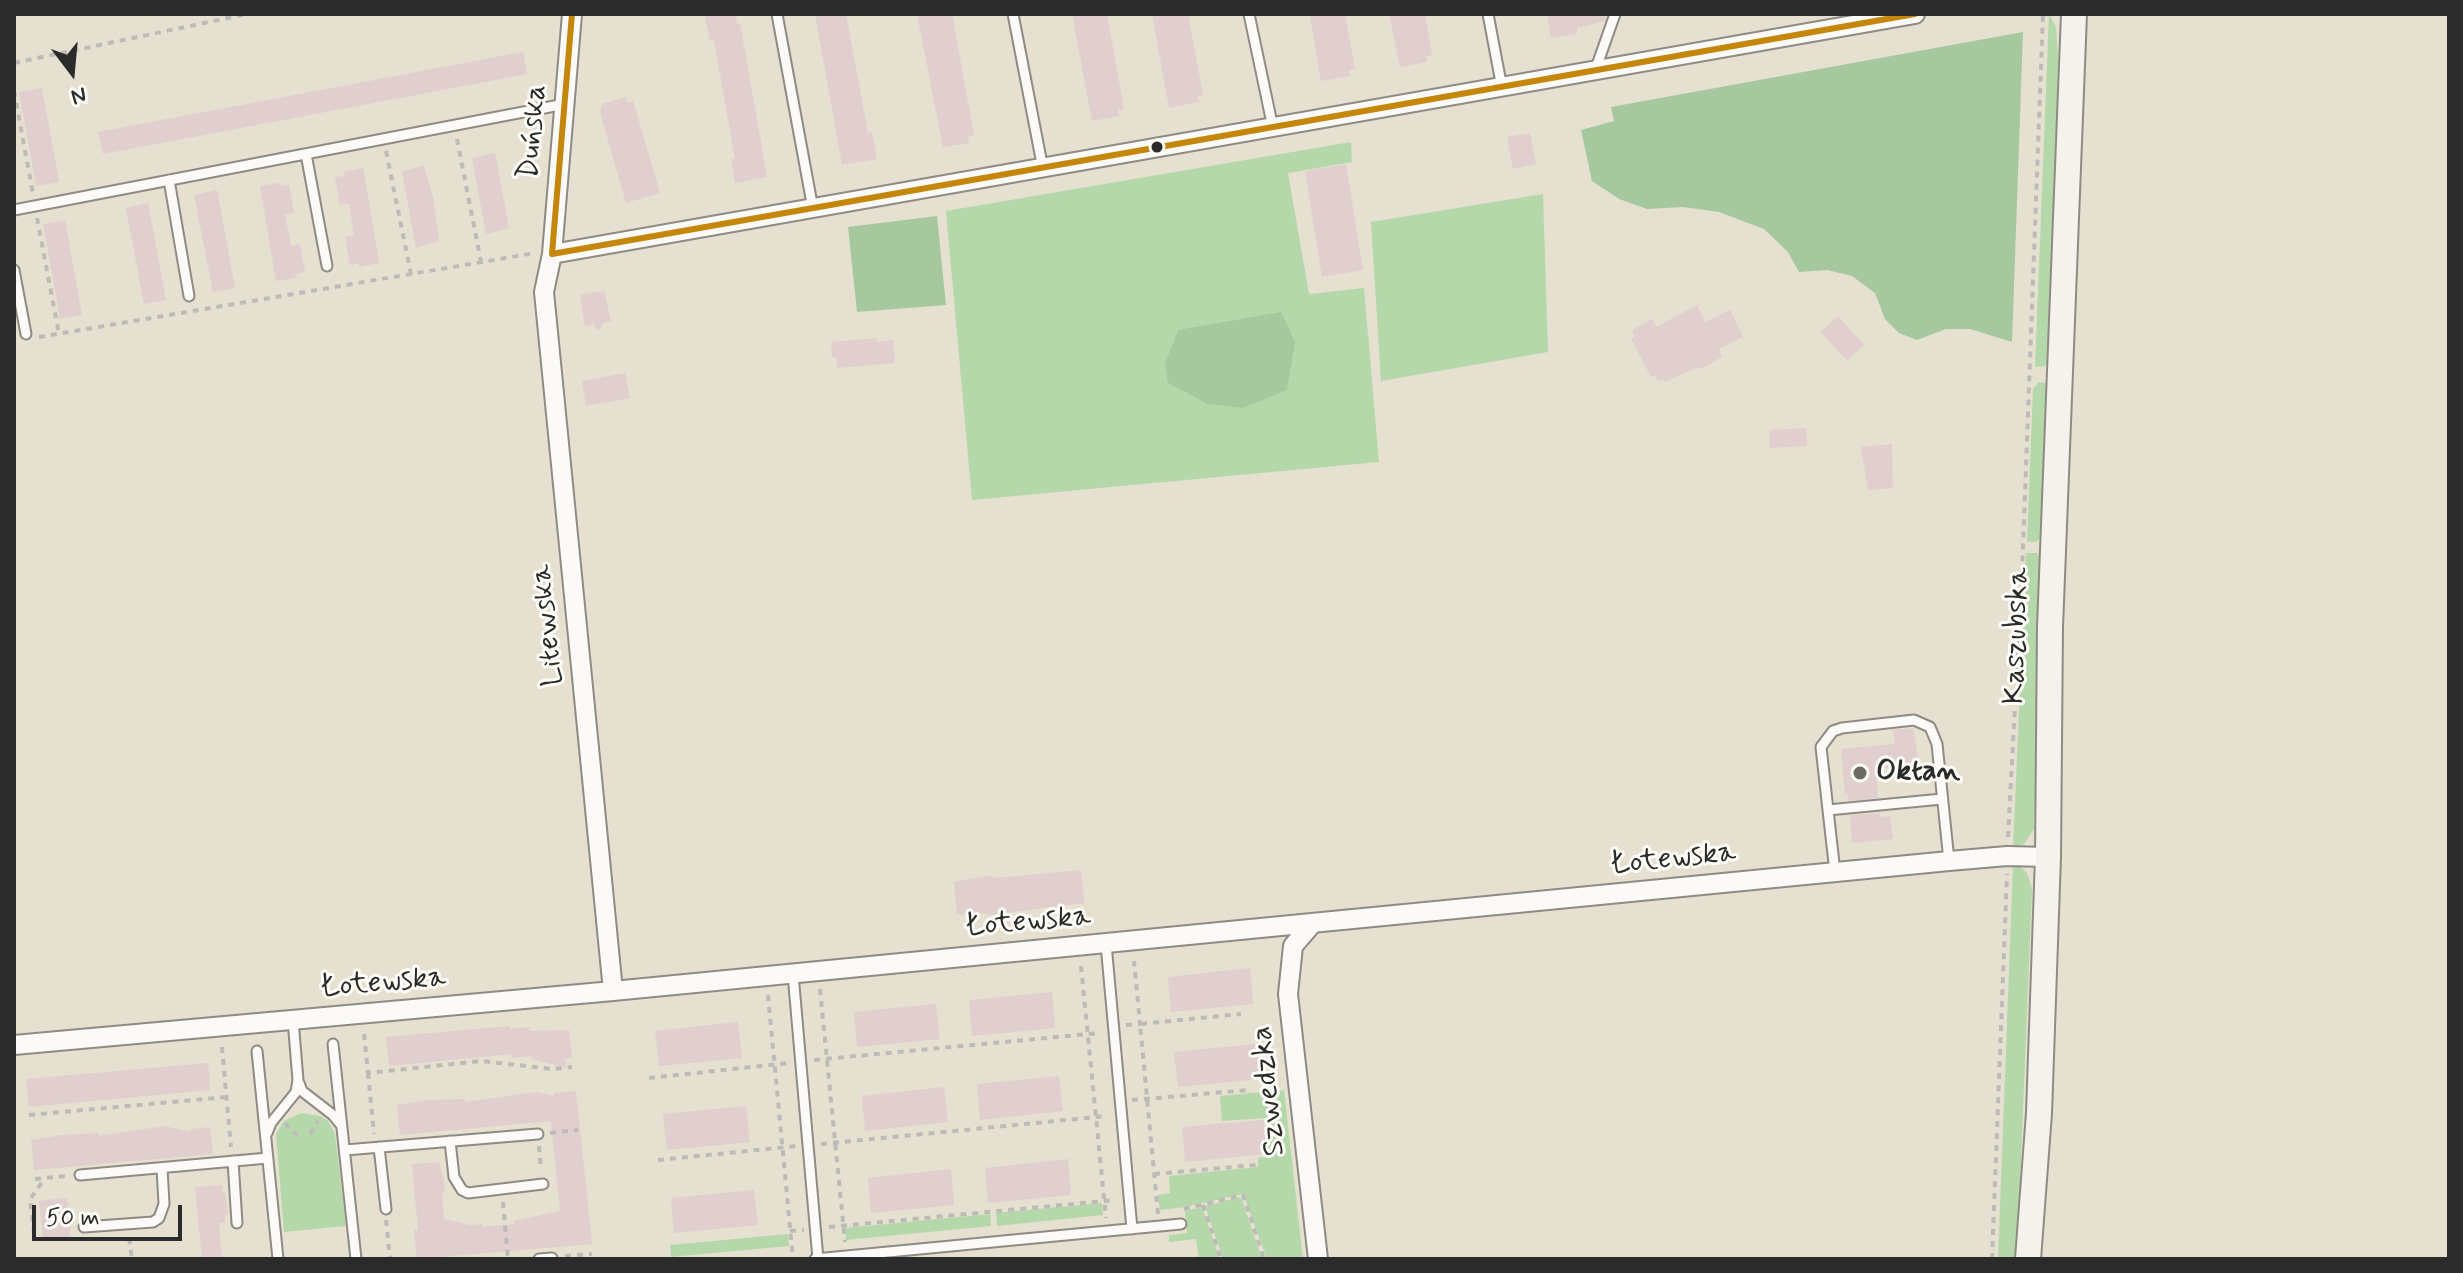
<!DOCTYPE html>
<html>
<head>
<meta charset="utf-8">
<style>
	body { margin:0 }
	#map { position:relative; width:2463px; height:1273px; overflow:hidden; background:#e5e0cf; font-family:Mynerve,sans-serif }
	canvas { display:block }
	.frame { position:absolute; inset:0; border:16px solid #2b2b2b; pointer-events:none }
	.north { position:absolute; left:32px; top:32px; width:80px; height:80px; -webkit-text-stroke:6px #fdfcf7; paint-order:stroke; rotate:164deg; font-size:22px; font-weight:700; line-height:32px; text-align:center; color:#2b2b2b }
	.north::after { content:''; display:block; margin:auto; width:28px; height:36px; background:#2b2b2b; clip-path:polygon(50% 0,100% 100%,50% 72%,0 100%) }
	.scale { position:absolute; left:32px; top:1205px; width:150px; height:36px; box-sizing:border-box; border:4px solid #2b2b2b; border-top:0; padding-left:10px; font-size:24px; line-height:28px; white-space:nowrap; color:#2b2b2b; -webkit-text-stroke:6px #fdfcf7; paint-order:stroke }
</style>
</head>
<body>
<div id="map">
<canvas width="2463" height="1273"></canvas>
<div class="frame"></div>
<div class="north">N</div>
<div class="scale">50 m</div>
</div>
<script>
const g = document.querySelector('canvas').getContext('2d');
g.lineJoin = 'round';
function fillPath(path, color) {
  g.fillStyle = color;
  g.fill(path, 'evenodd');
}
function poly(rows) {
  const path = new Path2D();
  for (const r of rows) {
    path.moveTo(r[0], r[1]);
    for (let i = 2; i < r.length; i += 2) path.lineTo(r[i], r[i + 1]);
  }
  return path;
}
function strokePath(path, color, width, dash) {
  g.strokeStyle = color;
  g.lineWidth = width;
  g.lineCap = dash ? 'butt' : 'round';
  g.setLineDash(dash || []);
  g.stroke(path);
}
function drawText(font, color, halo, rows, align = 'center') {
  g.font = font + ' Mynerve,sans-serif';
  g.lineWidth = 6;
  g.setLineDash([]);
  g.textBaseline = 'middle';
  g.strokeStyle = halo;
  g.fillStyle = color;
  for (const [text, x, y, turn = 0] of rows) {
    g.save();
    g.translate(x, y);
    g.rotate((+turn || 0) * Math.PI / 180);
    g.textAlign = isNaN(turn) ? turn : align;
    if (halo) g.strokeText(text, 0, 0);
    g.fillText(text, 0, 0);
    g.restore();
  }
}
fillPath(poly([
	[2049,14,2056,27,2061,100,2050,359,2045,366,2035,367],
	[1351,142,1352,162,1288,173,1309,294,1364,288,1379,462,972,500,946,211],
	[1543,194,1548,352,1381,381,1371,222],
	[2039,382,2046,383,2050,387,2044,535,2036,542,2027,542,2033,389],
	[2026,553,2037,553,2043,562,2034,829,2024,844,2013,849],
	[2013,865,2020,866,2027,873,2032,889,2017,1259,1998,1259],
	[1284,1090,1303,1259,1267,1259,1243,1194,1185,1207,1160,1210,1158,1195,1170,1193,1169,1176,1258,1167,1258,1158,1269,1156,1265,1118,1222,1121,1220,1096],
	[301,1113,320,1116,328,1121,335,1134,346,1226,284,1232,276,1134,284,1121],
	[1241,1197,1262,1259,1223,1259,1205,1206],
	[1102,1203,1103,1215,997,1226,996,1213],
	[1202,1207,1220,1259,1199,1259,1196,1239,1169,1242,1169,1235,1187,1233,1185,1211],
	[990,1214,991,1226,846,1240,845,1228],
	[788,1234,789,1246,671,1257,670,1245]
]), '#b5d8aa');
fillPath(poly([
	[2023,32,2012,342,1970,329,1946,329,1917,340,1899,333,1885,319,1875,293,1852,276,1827,270,1799,272,1788,252,1764,229,1719,212,1683,207,1647,209,1619,199,1592,181,1581,130,1614,121,1611,107],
	[937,216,946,305,857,312,848,227],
	[1281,312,1295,342,1287,390,1243,408,1208,404,1168,383,1165,364,1178,330]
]), '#a6c89f');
fillPath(poly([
	[724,14,736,14,737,24,740,23,767,177,735,183,731,159,735,159,714,40,710,41,705,17],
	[815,14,846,14,868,133,872,132,877,159,842,165],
	[917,14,952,14,974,135,968,136,969,143,943,147],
	[1072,14,1107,14,1124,109,1118,110,1119,116,1092,121],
	[1152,14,1188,14,1203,95,1197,96,1199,102,1169,108],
	[1310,14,1345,14,1355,69,1349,70,1350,76,1321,81],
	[1389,14,1425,14,1432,55,1426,56,1427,62,1400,67],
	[1547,14,1606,14,1606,16,1605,21,1577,28,1577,34,1551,38],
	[523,52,527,74,103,154,98,132],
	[42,88,59,182,36,186,19,92],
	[626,97,627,103,633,101,660,193,626,203,600,112,602,104],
	[1530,133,1536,164,1513,169,1507,137],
	[495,153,509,228,486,234,472,158],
	[1346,164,1363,270,1322,277,1305,171],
	[424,166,433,197,439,241,416,248,402,171],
	[363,168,379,263,359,267,359,263,350,265,345,237,354,235,349,204,340,205,335,177,344,176,343,172],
	[280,183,281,186,289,185,294,213,285,214,291,246,300,244,305,272,295,274,296,278,276,281,260,186],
	[217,190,235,288,213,292,194,195],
	[148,203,166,300,144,304,126,208],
	[65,220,82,315,60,319,43,224],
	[604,291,611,321,603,323,599,331,593,324,585,326,580,295],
	[1697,305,1705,322,1730,310,1743,337,1719,349,1722,357,1704,367,1698,369,1697,367,1665,382,1663,379,1658,381,1655,375,1651,377,1631,339,1635,337,1632,330,1652,319,1656,327],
	[1838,316,1864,345,1847,361,1821,332],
	[877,338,877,342,893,340,895,363,837,368,836,357,832,357,831,342],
	[625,373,630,398,586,406,582,381],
	[1806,428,1807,446,1770,448,1769,430],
	[1892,444,1893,488,1868,490,1861,447],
	[1913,728,1919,764,1876,769,1878,798,1848,801,1848,795,1845,795,1841,749,1895,744,1893,730],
	[1880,813,1880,817,1890,816,1893,839,1852,843,1850,815],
	[1081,870,1084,903,988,915,988,913,957,915,954,882,988,876,996,878],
	[1250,968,1253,1004,1171,1012,1168,977],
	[1052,992,1055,1028,972,1036,969,1000],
	[936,1004,940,1039,857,1047,854,1012],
	[738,1022,742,1058,659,1066,655,1031],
	[510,1026,510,1029,530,1027,530,1031,569,1030,572,1058,565,1059,566,1068,532,1059,532,1056,512,1058,512,1054,389,1066,386,1037],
	[1257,1044,1260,1079,1178,1087,1174,1052],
	[208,1063,210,1090,29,1107,26,1079],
	[1059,1076,1063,1111,980,1120,977,1084],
	[944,1087,948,1122,865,1131,862,1096],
	[576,1091,592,1244,417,1259,414,1230,418,1230,412,1164,439,1162,444,1181,445,1192,442,1193,444,1219,470,1225,482,1224,482,1227,514,1224,514,1221,560,1211,551,1121,400,1135,397,1105,427,1100,465,1099,465,1102,537,1092,554,1096,554,1093],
	[746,1106,750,1142,667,1150,663,1114],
	[1264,1120,1267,1154,1185,1162,1182,1127],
	[164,1126,191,1132,191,1129,210,1127,213,1154,34,1170,31,1140,61,1135,99,1133,99,1136],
	[1068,1159,1071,1195,988,1203,985,1168],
	[951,1169,954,1205,871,1213,868,1178],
	[222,1185,222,1192,225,1192,228,1215,225,1215,225,1223,219,1223,222,1259,202,1259,195,1187],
	[754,1190,758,1225,674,1233,671,1198],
	[66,1198,72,1217,70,1237,43,1239,39,1201]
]), '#e1cece');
const lane = poly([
	[777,14,813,209],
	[1013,14,1043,169],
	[1249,14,1273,128],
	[1488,14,1502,88],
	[1595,71,1615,14],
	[306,154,327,266],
	[169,180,189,296],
	[14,210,565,104],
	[14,270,26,334],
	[1942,799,1828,810,1821,747,1833,731,1842,728,1914,720,1930,727,1937,744,1949,861],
	[1828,810,1835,872],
	[1106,944,1132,1229],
	[793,974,818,1259],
	[333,1044,356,1259],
	[257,1051,278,1259],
	[299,1083,302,1091,333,1115,341,1125],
	[267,1133,271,1123,296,1092,298,1080,293,1020],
	[450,1141,454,1177,462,1190,468,1193,543,1184],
	[379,1147,386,1209],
	[345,1150,538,1134],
	[233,1161,237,1223],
	[80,1175,268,1158],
	[84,1227,153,1222,159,1218,164,1204,162,1168],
	[539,1259,552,1258],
	[815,1259,1181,1224]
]);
const street = poly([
	[572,14,552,254,544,292,613,991],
	[552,254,1915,14],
	[1312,924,1293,946,1288,994,1318,1259],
	[14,1045,613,991,1949,861,2007,856,2048,857]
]);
const secondary = poly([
	[2028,1259,2039,1113,2048,857,2050,627,2074,14]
]);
strokePath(lane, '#8e8b83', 13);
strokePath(street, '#8e8b83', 22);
strokePath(secondary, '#8e8b83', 28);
strokePath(poly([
	[14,63,247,14],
	[14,91,33,194],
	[457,139,481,262],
	[386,151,411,274],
	[37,218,59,334],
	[39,337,535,253],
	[2008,837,2022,574,2043,14],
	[1081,966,1106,1218],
	[820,989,845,1242],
	[768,995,793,1259],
	[1126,1025,1140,1024,1134,961],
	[364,1034,368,1073,481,1061,553,1069,572,1067],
	[222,1047,231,1147],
	[814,1060,1099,1033],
	[368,1073,374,1134],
	[649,1078,789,1063],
	[1132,1100,1249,1090],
	[29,1115,227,1097],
	[285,1123,297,1136],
	[550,1133,578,1130],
	[310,1134,318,1121],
	[821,1144,1107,1116],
	[539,1146,541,1170],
	[658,1160,797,1146],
	[1154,1174,1256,1165],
	[35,1179,66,1176],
	[503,1202,508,1259],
	[1203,1205,1221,1259],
	[1184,1209,1243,1195,1264,1259],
	[1158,1214,1140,1024,1241,1014],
	[386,1220,390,1259],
	[829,1227,1115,1200],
	[790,1231,804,1230],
	[34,1233,30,1199,45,1178],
	[129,1238,132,1259],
	[565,1256,592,1254],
	[1992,1259,2007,874]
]), '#bcbbb8', 4, [6, 6]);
strokePath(lane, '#fbfaf8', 9);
strokePath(street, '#fbfaf8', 18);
strokePath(secondary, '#f5f2ed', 24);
strokePath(poly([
	[572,14,552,254,1915,14]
]), '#c4870b', 6);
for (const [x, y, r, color] of [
	[1157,147,7,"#2b2b2b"],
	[1860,773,8,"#6c6a64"]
]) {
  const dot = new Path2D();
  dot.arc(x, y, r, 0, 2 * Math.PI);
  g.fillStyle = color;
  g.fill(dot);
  strokePath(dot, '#fdfcf7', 3);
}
drawText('30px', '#2b2b2b', '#fdfcf7', [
	["Duńska",534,132,-85],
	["Litewska",549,625,-96],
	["Kaszubska",2018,636,-88],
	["Łotewska",1673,860,-6],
	["Łotewska",1028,923,-5],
	["Łotewska",383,984,-5],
	["Szwedzka",1270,1091,-96]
]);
drawText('bold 30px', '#2b2b2b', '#fdfcf7', [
	["Oktan",1876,773]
], 'left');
</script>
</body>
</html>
